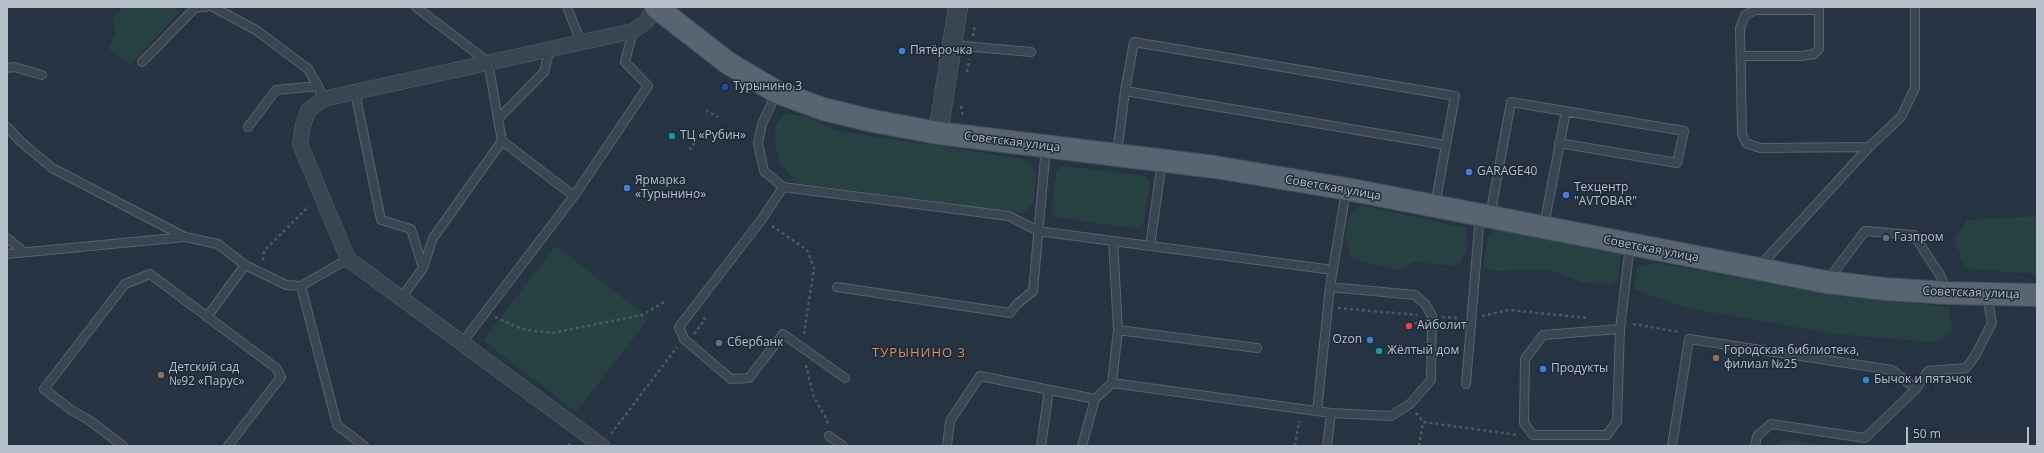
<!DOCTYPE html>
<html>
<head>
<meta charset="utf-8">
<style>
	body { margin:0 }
	#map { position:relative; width:2044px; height:453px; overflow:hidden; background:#253342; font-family:"Open Sans",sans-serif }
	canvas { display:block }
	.frame { position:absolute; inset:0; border:8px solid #b6c0cb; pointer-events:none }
	.scale { position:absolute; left:1906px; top:427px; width:123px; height:18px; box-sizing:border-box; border:2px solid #b6c0cb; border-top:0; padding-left:5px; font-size:12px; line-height:14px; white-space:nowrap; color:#b6c0cb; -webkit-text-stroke:3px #1e2937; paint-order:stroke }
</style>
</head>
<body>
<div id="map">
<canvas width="2044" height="453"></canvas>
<div class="frame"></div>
<div class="scale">50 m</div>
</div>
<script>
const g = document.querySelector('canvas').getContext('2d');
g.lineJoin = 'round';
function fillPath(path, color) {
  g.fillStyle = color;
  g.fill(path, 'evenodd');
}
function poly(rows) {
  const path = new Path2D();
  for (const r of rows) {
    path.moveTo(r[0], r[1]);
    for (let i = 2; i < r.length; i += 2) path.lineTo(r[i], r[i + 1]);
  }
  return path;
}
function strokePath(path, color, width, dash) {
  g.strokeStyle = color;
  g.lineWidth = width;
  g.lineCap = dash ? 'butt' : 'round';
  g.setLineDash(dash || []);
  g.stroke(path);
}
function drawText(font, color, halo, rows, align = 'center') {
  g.font = font + ' "Open Sans",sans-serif';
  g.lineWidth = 3;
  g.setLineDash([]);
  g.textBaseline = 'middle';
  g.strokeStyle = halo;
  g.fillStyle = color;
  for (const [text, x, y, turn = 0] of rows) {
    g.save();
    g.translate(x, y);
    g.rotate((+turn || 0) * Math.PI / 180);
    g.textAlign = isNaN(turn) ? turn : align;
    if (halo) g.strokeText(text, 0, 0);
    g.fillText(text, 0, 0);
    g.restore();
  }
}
fillPath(poly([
	[123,7,173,7,179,12,131,65,108,48,115,34,113,19],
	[784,113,805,116,837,131,1024,159,1036,171,1034,202,1023,213,797,183,779,162,775,144,776,125],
	[1063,166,1145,176,1150,184,1144,223,1139,229,1054,217,1051,212,1056,171],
	[1360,205,1466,228,1468,248,1458,266,1413,262,1399,270,1351,259,1346,238,1347,219],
	[2037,216,2037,274,1965,268,1954,241,1967,220],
	[1495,229,1621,254,1618,279,1612,284,1583,283,1550,270,1493,271,1483,267,1488,237],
	[556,246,649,318,576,412,483,340],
	[1657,263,1837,296,1949,307,1952,333,1934,342,1834,334,1688,308,1633,289,1638,266],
	[1784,439,1824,445,1775,446]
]), '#274143');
const service = poly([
	[213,7,256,30,308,69,318,86,323,99],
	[416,7,488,62,498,119],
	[567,7,581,42],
	[1819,7,1819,10,1756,10,1745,15,1740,28,1742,134,1746,143,1760,148,1869,147],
	[1134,42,1455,96,1446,145,1125,91,1134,42],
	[952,45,1031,52],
	[1741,56,1801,56,1814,54,1819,49,1819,10],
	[142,62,195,8,206,7],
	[7,68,14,67,42,75],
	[355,92,381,220,411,229,423,268],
	[776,94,762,124,758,143,764,171,783,187,1009,216,1038,231,1113,241,1118,330,1112,383,1095,399,1082,446],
	[7,127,20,141,52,168,185,237,218,244,245,265,286,285,301,286,348,259],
	[248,127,276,90,318,86],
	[502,141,574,196],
	[1117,154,1125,91],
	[783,187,762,219,679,327,684,339,731,379,749,378,783,334,845,378],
	[1435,206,1446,145],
	[1490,216,1511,102,1684,131,1677,163,1559,143],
	[1544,226,1566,111],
	[7,238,24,252],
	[1113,241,1333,270],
	[1150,246,1162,161],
	[7,254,185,237],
	[1759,267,1869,147,1901,117,1915,88,1915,7],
	[1827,281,1865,231,1914,235,1940,275,1947,291],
	[301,286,337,425,364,446],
	[837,287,1010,313,1017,304,1033,291,1046,147],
	[401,298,423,268,433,238,502,141,498,119,544,72,550,48],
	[207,317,245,265],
	[1620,329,1543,335,1525,359,1524,423,1533,435,1607,435,1617,421,1620,329,1630,245],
	[1118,330,1257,348],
	[462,343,574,196,648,86,625,62,633,31],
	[1112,383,1331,413,1391,416,1410,404,1431,380,1432,316,1425,304,1415,295,1330,287,1346,191],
	[1466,384,1480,215],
	[1317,411,1330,287],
	[829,436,843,446],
	[123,446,89,420,71,410,44,389,125,284,150,274,276,368,281,377,228,446],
	[947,446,950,421,980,376,1095,399],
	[1041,446,1049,390],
	[1327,446,1331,413],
	[1672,446,1689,339,1892,370,1916,389],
	[1755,446,1757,436,1771,424,1865,438,1916,389,1928,371,1966,368,1975,356,1992,323,1987,295]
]);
const minor = poly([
	[602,446,348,259,300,144,303,125,308,111,323,99,633,31,646,22,655,7]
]);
const tertiary = poly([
	[938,133,958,7]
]);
const primary = poly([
	[656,7,728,63,777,92,823,109,873,121,938,133,1215,167,1347,189,1826,282,1885,289,1948,293,2037,295]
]);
strokePath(service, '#57636f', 10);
strokePath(minor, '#57636f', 16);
strokePath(tertiary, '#57636f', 20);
strokePath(primary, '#434e5b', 24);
strokePath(poly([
	[973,36,975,25],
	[967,72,969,59],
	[961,106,963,117],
	[706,110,718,117],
	[689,148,691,149,696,140],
	[772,226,807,250,814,268,804,334],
	[263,260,264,251,309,206],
	[1338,308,1417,315],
	[1482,316,1509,310,1588,318],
	[495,317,522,329,552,333,642,315,664,302],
	[1442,317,1459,318],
	[1633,324,1679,332],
	[1409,326,1421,321],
	[694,334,705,319,702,316],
	[806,365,813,395,827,420,828,425],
	[1416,413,1423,422,1518,435],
	[611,434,677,347],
	[568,446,572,441],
	[1295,446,1299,421],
	[1419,446,1423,422]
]), '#455e5f', 2.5, [3, 3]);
strokePath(service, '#394551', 8);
strokePath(minor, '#394551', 15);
strokePath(tertiary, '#394551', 19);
strokePath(primary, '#576471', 22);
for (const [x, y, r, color] of [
	[902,51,4,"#3f7fe0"],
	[725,87,4,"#1a4fb4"],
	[672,136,4,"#0f9aa8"],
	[1469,172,4,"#3f7fe0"],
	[627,188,4,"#3f7fe0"],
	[1566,195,4,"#3f7fe0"],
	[1886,238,4,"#5c6f8a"],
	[1409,326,4,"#e0444e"],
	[1370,340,4,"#3f7fe0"],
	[719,343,4,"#5c6f8a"],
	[1379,351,4,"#0f9aa8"],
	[1716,358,4,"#8d6e63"],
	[1543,369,4,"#3f7fe0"],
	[161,375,4,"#8d6e63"],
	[1866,380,4,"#3f7fe0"]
]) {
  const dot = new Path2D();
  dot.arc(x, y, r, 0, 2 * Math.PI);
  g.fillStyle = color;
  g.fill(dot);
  strokePath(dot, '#1e2937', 1.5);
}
drawText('12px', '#b6c0cb', '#1e2937', [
	["Пятёрочка",910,51],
	["Турынино 3",733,87],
	["ТЦ «Рубин»",680,136],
	["GARAGE40",1477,172],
	["Ярмарка",635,181],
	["«Турынино»",635,195],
	["Техцентр",1574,188],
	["\"AVTOBAR\"",1574,202],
	["Газпром",1894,238],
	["Айболит",1417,326],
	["Ozon",1362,340,"right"],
	["Сбербанк",727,343],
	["Жёлтый дом",1387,351],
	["Городская библиотека,",1724,351],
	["филиал №25",1724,365],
	["Детский сад",169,368],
	["№92 «Парус»",169,382],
	["Продукты",1551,369],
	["Бычок и пятачок",1874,380]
], 'left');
drawText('12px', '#b6c0cb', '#1e2937', [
	["Советская улица",1012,142,7],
	["Советская улица",1333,188,10],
	["Советская улица",1651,249,11],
	["Советская улица",1971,293,2]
]);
g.letterSpacing = '1px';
drawText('13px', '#d99064', '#1e2937', [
	["ТУРЫНИНО 3",919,353]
]);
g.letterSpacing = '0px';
</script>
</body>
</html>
